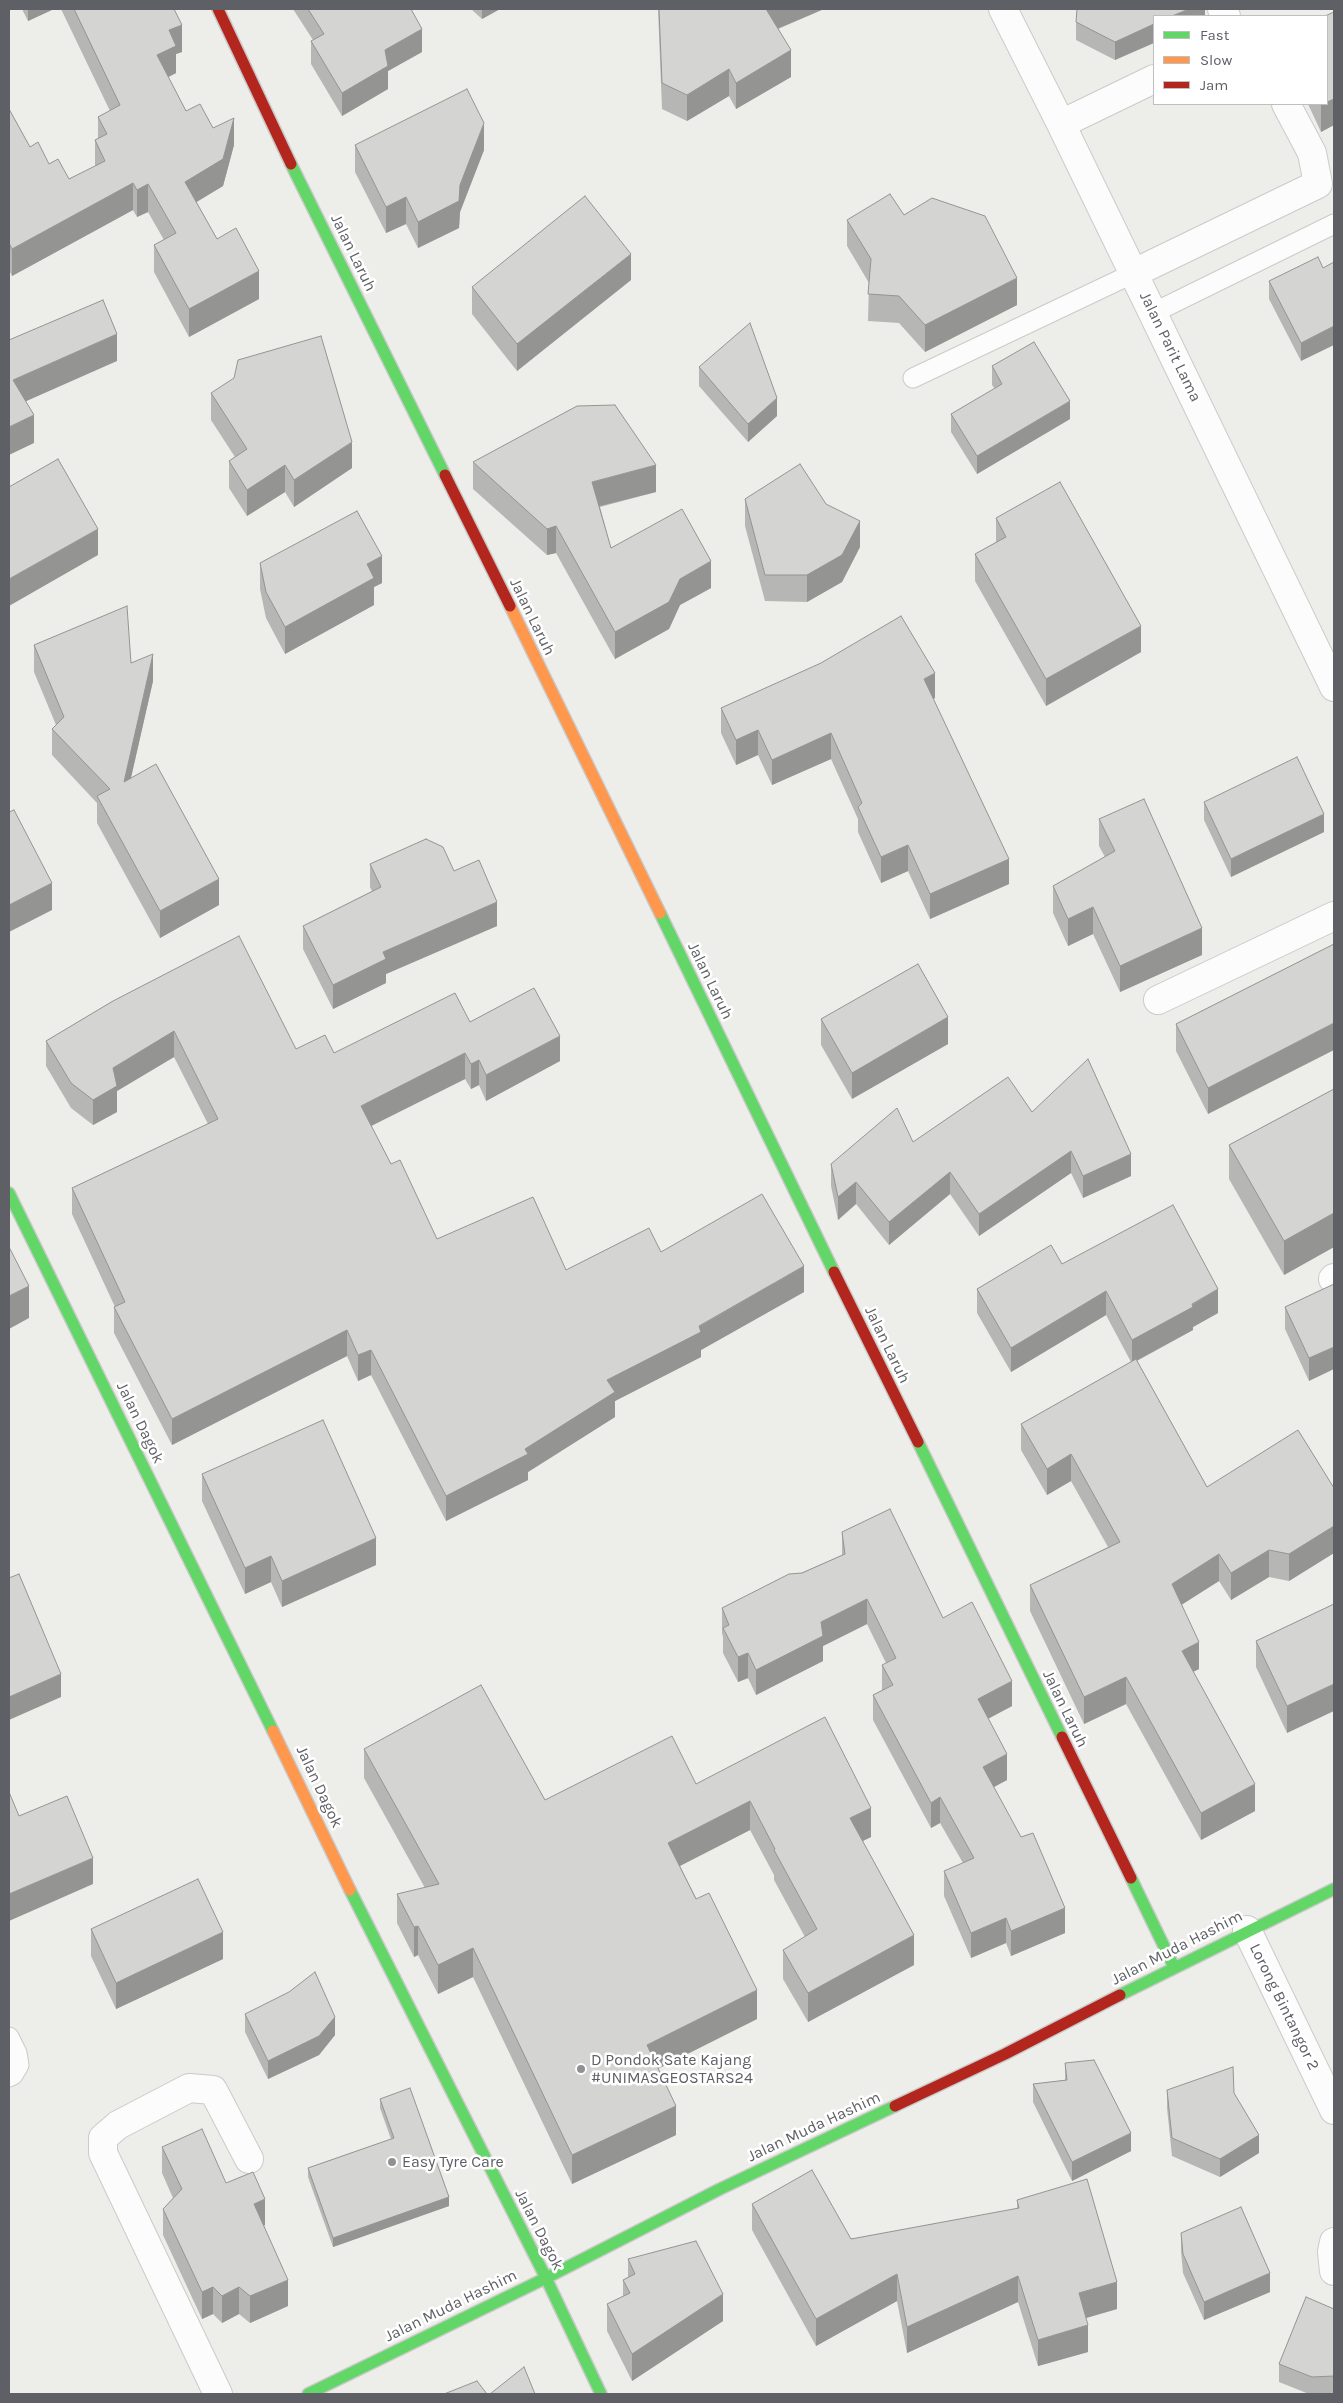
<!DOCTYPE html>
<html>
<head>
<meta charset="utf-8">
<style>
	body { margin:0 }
	#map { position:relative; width:1343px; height:2403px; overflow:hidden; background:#edede9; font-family:Karla,sans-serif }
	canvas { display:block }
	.frame { position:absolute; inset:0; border:10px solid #5e6066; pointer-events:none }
	.legend { position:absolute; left:1153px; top:15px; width:175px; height:90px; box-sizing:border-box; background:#fff; border:1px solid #bfbfc2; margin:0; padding:6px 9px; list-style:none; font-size:15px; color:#5e6066 }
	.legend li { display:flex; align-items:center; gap:10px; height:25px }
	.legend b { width:25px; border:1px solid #bfbfc2 }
</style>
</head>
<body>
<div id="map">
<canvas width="1343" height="2403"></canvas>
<div class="frame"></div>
<ul class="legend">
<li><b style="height:6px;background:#63d668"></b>Fast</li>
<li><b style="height:6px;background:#ff974d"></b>Slow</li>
<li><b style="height:6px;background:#b3261e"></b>Jam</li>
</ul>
</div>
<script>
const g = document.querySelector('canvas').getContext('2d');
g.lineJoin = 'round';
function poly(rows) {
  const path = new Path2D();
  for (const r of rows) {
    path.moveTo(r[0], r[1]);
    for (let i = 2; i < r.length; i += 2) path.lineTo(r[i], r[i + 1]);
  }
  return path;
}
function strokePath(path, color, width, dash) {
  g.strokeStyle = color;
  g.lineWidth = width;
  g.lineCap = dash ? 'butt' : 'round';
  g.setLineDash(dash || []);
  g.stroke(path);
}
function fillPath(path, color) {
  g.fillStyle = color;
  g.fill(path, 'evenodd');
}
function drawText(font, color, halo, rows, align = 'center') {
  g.font = font + ' Karla,sans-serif';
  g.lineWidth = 5;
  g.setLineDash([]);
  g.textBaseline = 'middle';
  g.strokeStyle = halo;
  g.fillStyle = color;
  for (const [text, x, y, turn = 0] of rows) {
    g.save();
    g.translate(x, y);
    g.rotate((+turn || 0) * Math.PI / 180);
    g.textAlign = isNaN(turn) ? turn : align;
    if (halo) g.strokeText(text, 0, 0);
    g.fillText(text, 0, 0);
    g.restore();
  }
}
const lane = poly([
	[1153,313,1334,224],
	[913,378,1134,273],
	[9,2037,17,2053,19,2065,13,2075,9,2077]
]);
const street = poly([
	[1003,9,1061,124,1334,687],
	[1222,9,1226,16],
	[1061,124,1154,79],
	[1134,273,1318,184,1312,153,1286,104],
	[1158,1000,1334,916],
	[1333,1279,1334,1278],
	[1247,1930,1334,2110],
	[1334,2242,1332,2252,1334,2271],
	[218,2394,103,2153,103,2138,118,2125,189,2088,213,2090,249,2159]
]);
const fast = poly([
	[291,164,445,475],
	[660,913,834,1272],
	[9,1193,273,1731],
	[918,1442,1062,1737],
	[1131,1878,1174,1967],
	[350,1890,546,2278,601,2394],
	[1120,1995,1334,1889],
	[308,2394,546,2278,720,2189,895,2106]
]);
const slow = poly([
	[510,606,660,913],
	[273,1731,350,1890]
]);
const jam = poly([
	[218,9,291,164],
	[445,475,510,606],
	[834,1272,918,1442],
	[1062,1737,1131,1878],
	[895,2106,1005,2054,1120,1995]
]);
strokePath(lane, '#cacbca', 21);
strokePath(street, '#cacbca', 30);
strokePath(fast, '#c9c9c9', 14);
strokePath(slow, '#c9c9c9', 14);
strokePath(jam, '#c9c9c9', 14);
strokePath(lane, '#fcfcfc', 19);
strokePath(street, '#fcfcfc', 28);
strokePath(fast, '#63d668', 11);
strokePath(slow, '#ff974d', 11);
strokePath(jam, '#b3261e', 11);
fillPath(poly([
	[22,9,54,9,28,21],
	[61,9,174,9,182,52,176,54,176,73,168,77,186,111,213,128,234,145,223,186,196,202,217,239,259,299,189,337,154,272,154,245,164,240,148,212,137,217,133,210,12,276,9,270,9,109,30,147,49,164,69,179,95,166,95,140,98,138,98,117,110,111],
	[293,9,411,9,422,52,388,71,388,89,342,116,311,64,311,41,313,40],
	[471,9,500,9,482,19],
	[658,9,824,9,778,29,791,77,736,109,729,96,687,121,662,109],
	[1205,9,1205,16,1115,60,1076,40,1076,22],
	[1334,12,1334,125,1321,132,1308,104,1327,104],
	[355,145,484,150,460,212,459,228,418,248,406,224,386,233,355,172],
	[904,215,1017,305,925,352,899,323,868,321,869,283,847,246,847,220],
	[1323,268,1301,361,1269,299,1269,281],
	[631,280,517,371,472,314,472,287],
	[992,366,1070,419,977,474,951,432,951,414,995,389,992,385],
	[699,367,777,416,748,442,699,386],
	[211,393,352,468,294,507,285,492,247,516,229,488,229,461,235,457,211,420],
	[473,462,656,492,600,507,611,548,711,588,680,605,669,629,615,659,556,553,547,555,473,489],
	[745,499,826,504,860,547,842,582,807,602,765,601,745,526],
	[996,518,1141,652,1046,706,975,581,975,554,996,542],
	[260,563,382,583,374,587,374,605,285,654,266,618,260,589],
	[34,645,131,663,153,681,131,778,219,905,160,938,97,823,97,803,52,755,52,729,56,725,34,672],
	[935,698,933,699,1009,884,930,919,908,871,881,883,858,832,858,819,831,759,772,785,758,755,736,765,721,733,721,708],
	[1204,802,1324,832,1231,877,1204,820],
	[1099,819,1202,955,1120,992,1093,934,1068,946,1053,913,1053,886,1105,857,1099,846],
	[370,864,454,871,497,926,386,974,386,983,333,1009,303,949,303,926,372,891,370,887],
	[1334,944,1208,1114,1176,1051,1176,1024],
	[113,1001,296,1049,334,1053,470,1022,560,1061,486,1101,479,1085,471,1089,465,1079,371,1126,391,1164,437,1239,566,1270,661,1252,804,1292,701,1350,701,1357,615,1401,615,1417,528,1472,528,1480,446,1521,371,1375,358,1381,347,1356,172,1445,114,1333,114,1307,115,1307,72,1214,72,1188,208,1124,174,1057,117,1091,117,1112,93,1125,71,1108,46,1066,46,1041],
	[821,1019,948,1044,852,1099,821,1045],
	[1334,1089,1334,1247,1284,1275,1229,1179,1229,1145],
	[1032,1112,1131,1176,1083,1198,1071,1173,979,1236,950,1194,889,1245,856,1204,838,1220,831,1186,831,1164,913,1142],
	[1062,1264,1218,1313,1193,1327,1193,1330,1137,1361,1207,1487,1334,1488,1334,1553,1289,1581,1269,1577,1231,1600,1219,1581,1181,1604,1199,1669,1193,1672,1255,1811,1201,1840,1126,1704,1084,1724,1030,1611,1030,1585,1108,1547,1071,1481,1047,1495,1021,1450,1021,1424,1131,1362,1106,1315,1011,1372,977,1313,977,1289],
	[1334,1284,1309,1381,1285,1329,1285,1307],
	[202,1474,376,1565,282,1607,271,1582,245,1594,202,1501],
	[842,1532,943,1618,1012,1706,988,1719,1007,1780,993,1787,1065,1933,1011,1956,1006,1943,971,1958,944,1896,944,1871,963,1863,940,1823,931,1828,873,1720,873,1695,882,1690,882,1665,886,1663,867,1624,823,1646,823,1661,756,1695,748,1678,738,1682,723,1653,723,1637,722,1633,722,1608,842,1555],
	[1334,1604,1287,1733,1256,1667,1256,1641],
	[364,1749,545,1800,696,1784,871,1837,863,1841,914,1965,808,2022,783,1979,783,1950,805,1937,774,1880,774,1875,750,1830,680,1866,757,2019,658,2069,676,2135,572,2184,473,1977,438,1994,418,1955,414,1957,397,1923,397,1894,425,1888,364,1778],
	[91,1929,223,1959,116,2009,91,1956],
	[245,2014,335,2035,319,2055,268,2079,245,2032],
	[1065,2063,1131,2151,1072,2181,1033,2102,1033,2084,1065,2080],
	[1167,2090,1234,2093,1259,2153,1220,2177,1172,2156,1167,2108],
	[380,2099,449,2206,333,2247,308,2177,308,2168,391,2139,380,2108],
	[162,2147,226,2183,265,2225,264,2226,288,2306,250,2323,239,2314,222,2323,213,2314,202,2319,163,2235,163,2209,173,2198,162,2173],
	[1017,2200,1117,2309,1086,2318,1088,2352,1038,2366,1018,2302,907,2353,897,2301,816,2346,752,2230,752,2204,851,2239,1017,2209],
	[1181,2233,1270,2292,1204,2320,1183,2273,1181,2251],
	[628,2259,723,2321,632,2381,607,2331,607,2304,623,2296,623,2280,628,2277],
	[1334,2309,1334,2394,1309,2394,1279,2382,1279,2364]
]), '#b6b6b5');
fillPath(poly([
	[28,9,54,9,28,21],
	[482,9,500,9,482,19],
	[765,9,824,9,765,34],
	[1189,9,1205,9,1205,16,1172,16],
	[1154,24,1154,43,1115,60,1115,42],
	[182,25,182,52,176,54,176,73,157,83,157,55,169,30],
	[422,29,422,52,388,71,388,89,342,116,342,93,385,50],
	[791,50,791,77,736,109,736,83],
	[729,69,729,96,687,121,687,95],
	[1334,99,1334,125,1321,132,1321,105,1324,104,1327,104,1327,102],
	[234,118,234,145,223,186,185,209,185,182],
	[484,123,484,150,460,212,459,228,418,248,418,222,460,185],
	[133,183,133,210,12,276,12,249],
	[148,184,148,212,137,217,137,190],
	[406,197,406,224,386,233,386,207],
	[631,254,631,280,517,371,517,344],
	[259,271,259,299,189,337,189,309],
	[1017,278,1017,305,925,352,925,325],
	[1334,326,1334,345,1301,361,1301,343],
	[117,334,117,361,13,407,13,380],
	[777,398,777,416,748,442,748,424],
	[1070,401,1070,419,977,474,977,456],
	[34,415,34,443,9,455,9,427],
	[352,442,352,468,294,507,294,480],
	[285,465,285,492,247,516,247,490],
	[656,465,656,492,592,508,592,482],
	[860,521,860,547,842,582,807,602,807,575],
	[556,526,556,553,547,555,547,529],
	[98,529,98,555,9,606,9,579],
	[382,556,382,583,374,587,374,605,285,654,285,627,367,564],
	[711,561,711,588,680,605,669,629,615,659,615,632,680,579],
	[1141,626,1141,652,1046,706,1046,679],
	[153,654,153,681,124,808,124,782],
	[935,673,935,698,924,704,924,679],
	[758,730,758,755,736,765,736,740],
	[831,733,831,759,772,785,772,760],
	[1324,814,1324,832,1231,877,1231,859],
	[908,845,908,871,881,883,881,857],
	[1009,859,1009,884,930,919,930,894],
	[219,879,219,905,160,938,160,911],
	[52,883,52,910,9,932,9,905],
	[497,902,497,926,386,974,386,983,333,1009,333,985,383,952],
	[1093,907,1093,934,1068,946,1068,919],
	[1202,928,1202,955,1120,992,1120,966],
	[948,1017,948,1044,852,1099,852,1073],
	[1334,1023,1334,1050,1208,1114,1208,1088],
	[174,1031,174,1057,117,1091,117,1112,93,1125,93,1100,113,1068],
	[560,1036,560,1061,486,1101,486,1075],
	[465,1053,465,1079,361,1131,361,1106],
	[479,1060,479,1085,471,1089,471,1064],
	[1071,1151,1071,1173,979,1236,979,1214],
	[1131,1154,1131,1176,1083,1198,1083,1176],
	[950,1172,950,1194,889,1245,889,1222],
	[856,1182,856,1204,838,1220,838,1197],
	[1334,1213,1334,1247,1284,1275,1284,1241],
	[804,1266,804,1292,701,1350,701,1357,615,1401,615,1417,528,1472,528,1480,446,1521,446,1496,525,1449,607,1380],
	[29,1286,29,1318,9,1329,9,1296],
	[1218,1289,1218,1313,1193,1327,1193,1330,1132,1363,1132,1340],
	[1106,1291,1106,1315,1011,1372,1011,1348],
	[347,1330,347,1356,172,1445,172,1419],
	[1334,1347,1334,1369,1309,1381,1309,1358],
	[371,1350,371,1375,358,1381,358,1355],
	[1071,1454,1071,1481,1047,1495,1047,1469],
	[1334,1526,1334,1553,1289,1581,1289,1554],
	[376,1538,376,1565,282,1607,282,1581],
	[1269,1550,1269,1577,1231,1600,1231,1573],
	[1219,1554,1219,1581,1172,1611,1172,1584],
	[271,1556,271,1582,245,1594,245,1568],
	[867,1599,867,1624,823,1646,823,1661,756,1695,756,1670,821,1622],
	[1199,1642,1199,1669,1182,1677,1182,1651],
	[748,1653,748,1678,738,1682,738,1657],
	[61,1674,61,1697,9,1720,9,1697],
	[1126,1677,1126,1704,1084,1724,1084,1697],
	[1012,1681,1012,1706,978,1724,978,1699],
	[1334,1684,1334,1711,1287,1733,1287,1706],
	[1007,1754,1007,1780,983,1793,983,1767],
	[1255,1784,1255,1811,1201,1840,1201,1813],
	[940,1797,940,1823,931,1828,931,1803],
	[750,1801,750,1830,668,1872,668,1843],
	[871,1808,871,1837,850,1847,850,1818],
	[93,1858,93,1884,9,1921,9,1894],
	[1065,1908,1065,1933,1011,1956,1011,1931],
	[1006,1918,1006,1943,971,1958,971,1933],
	[418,1926,418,1955,414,1957,414,1927],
	[223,1932,223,1959,116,2009,116,1983],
	[914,1935,914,1965,808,2022,808,1993],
	[473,1948,473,1977,438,1994,438,1965],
	[757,1990,757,2019,647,2074,647,2045],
	[335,2017,335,2035,319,2055,268,2079,268,2061],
	[676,2106,676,2135,572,2184,572,2155],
	[1131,2133,1131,2151,1072,2181,1072,2162],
	[1259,2135,1259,2153,1220,2177,1220,2159],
	[449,2197,449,2206,333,2247,333,2238],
	[265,2199,265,2225,254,2230,254,2204],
	[1270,2273,1270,2292,1204,2320,1204,2302],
	[897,2274,897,2301,816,2346,816,2319],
	[1018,2276,1018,2302,907,2353,907,2327],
	[288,2280,288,2306,250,2323,250,2296],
	[1117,2282,1117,2309,1079,2320,1079,2293],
	[213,2287,213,2314,202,2319,202,2292],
	[239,2287,239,2314,222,2323,222,2296],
	[723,2294,723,2321,632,2381,632,2354],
	[1088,2325,1088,2352,1038,2366,1038,2340]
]), '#949493');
const building = poly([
	[74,9,174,9,182,25,169,30,176,46,157,55,186,111,200,104,213,128,234,118,223,159,185,182,217,239,236,228,259,271,189,309,154,245,176,233,148,184,137,190,133,183,12,249,9,243,9,109,30,147,38,142,49,164,58,159,69,179,105,161,95,140,107,134,98,117,120,105,74,9],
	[308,9,411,9,422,29,385,50,388,66,342,93,311,41,324,34,308,9],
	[659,9,766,9,791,50,736,83,729,69,687,95,662,83,659,9],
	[1077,9,1189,9,1172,16,1154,16,1154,24,1115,42,1076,22,1077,9],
	[1334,12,1334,99,1327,102,1327,16,1325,16,1334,12],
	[467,89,484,123,460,185,459,201,418,222,406,197,386,207,355,145,467,89],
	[890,194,904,215,932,198,985,216,1017,278,925,325,899,296,868,294,871,259,847,220,890,194],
	[585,196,631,254,517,344,472,287,585,196],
	[1318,257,1323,268,1334,262,1334,326,1301,343,1269,281,1318,257],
	[103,300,117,334,13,380,34,415,9,427,9,340,103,300],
	[750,323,777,398,748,424,699,367,750,323],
	[321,336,352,442,294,480,285,465,247,490,229,461,247,449,211,393,234,378,238,360,321,336],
	[1034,342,1070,401,977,456,951,414,1002,384,992,366,1034,342],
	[615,405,656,465,592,482,611,548,682,509,711,561,680,579,669,602,615,632,556,526,547,529,473,462,577,406,615,405],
	[58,459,98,529,9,579,9,487,58,459],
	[800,464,826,504,860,521,842,555,807,575,765,575,745,499,800,464],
	[1060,482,1141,626,1046,679,975,554,1006,537,996,518,1060,482],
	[357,511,382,556,367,564,374,578,285,627,266,592,260,563,357,511],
	[127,606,131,663,153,654,124,782,156,764,219,879,160,911,97,796,110,789,52,729,64,717,34,645,127,606],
	[901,616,935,673,924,679,1009,859,930,894,908,845,881,857,858,807,862,803,831,733,772,760,758,730,736,740,721,708,821,663,901,616],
	[1297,757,1324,814,1231,859,1204,802,1297,757],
	[1144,799,1202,928,1120,966,1093,907,1068,919,1053,886,1115,851,1099,819,1144,799],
	[14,810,52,883,9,905,9,812,14,810],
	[426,839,443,847,454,871,479,860,497,902,383,952,386,959,333,985,303,926,381,887,370,864,426,839],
	[239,936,296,1049,325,1035,334,1053,455,993,470,1022,534,988,560,1036,486,1075,479,1060,471,1064,465,1053,361,1106,391,1164,400,1160,437,1239,533,1197,566,1270,649,1228,661,1252,762,1194,804,1266,699,1326,701,1332,607,1380,615,1392,525,1449,528,1454,446,1496,371,1350,358,1355,347,1330,172,1419,114,1307,125,1302,72,1188,218,1119,174,1031,113,1068,117,1086,93,1100,71,1083,46,1041,113,1001,239,936],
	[1334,944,1334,1023,1208,1088,1176,1024,1334,944],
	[918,964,948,1017,852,1073,821,1019,918,964],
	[1088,1059,1131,1154,1083,1176,1071,1151,979,1214,950,1172,889,1222,856,1182,838,1197,831,1164,897,1108,913,1142,1008,1077,1032,1112,1088,1059],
	[1334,1089,1334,1213,1284,1241,1229,1145,1334,1089],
	[1173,1205,1218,1289,1192,1304,1193,1307,1132,1340,1106,1291,1011,1348,977,1289,1051,1245,1062,1264,1173,1205],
	[9,1247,29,1286,9,1296,9,1247],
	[1334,1284,1334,1347,1309,1358,1285,1307,1334,1284],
	[1136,1359,1207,1487,1298,1430,1334,1488,1334,1526,1289,1554,1269,1550,1231,1573,1219,1554,1172,1584,1199,1642,1182,1651,1255,1784,1201,1813,1126,1677,1084,1697,1030,1585,1120,1542,1071,1454,1047,1469,1021,1424,1136,1359],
	[323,1420,376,1538,282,1581,271,1556,245,1568,202,1474,323,1420],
	[890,1509,943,1618,972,1602,1012,1681,978,1699,1007,1754,983,1767,1021,1837,1033,1833,1065,1908,1011,1931,1006,1918,971,1933,944,1871,974,1858,940,1797,931,1803,873,1695,893,1685,882,1665,896,1658,867,1599,821,1622,823,1636,756,1670,748,1653,738,1657,723,1628,729,1625,722,1608,789,1574,802,1573,845,1554,842,1532,890,1509],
	[19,1574,61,1674,9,1697,9,1578,19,1574],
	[1334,1604,1334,1684,1287,1706,1256,1641,1334,1604],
	[481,1685,545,1800,672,1736,696,1784,825,1717,871,1808,850,1818,914,1935,808,1993,783,1950,817,1929,774,1850,775,1849,750,1801,668,1843,696,1899,709,1893,757,1990,647,2045,676,2106,572,2155,473,1948,438,1965,418,1926,414,1927,397,1894,439,1884,364,1749,481,1685],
	[9,1792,19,1816,67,1796,93,1858,9,1894,9,1792],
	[198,1879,223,1932,116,1983,91,1929,198,1879],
	[315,1972,335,2017,319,2036,268,2061,245,2014,289,1992,315,1972],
	[1094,2060,1131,2133,1072,2162,1033,2084,1067,2080,1065,2063,1094,2060],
	[1233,2067,1234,2093,1259,2135,1220,2159,1172,2138,1167,2090,1233,2067],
	[410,2088,449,2197,333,2238,308,2168,394,2138,380,2099,410,2088],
	[202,2129,226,2183,253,2172,265,2199,254,2204,288,2280,250,2296,239,2287,222,2296,213,2287,202,2292,163,2209,182,2189,162,2147,202,2129],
	[812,2170,851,2239,1019,2208,1017,2200,1087,2179,1117,2282,1079,2293,1088,2325,1038,2340,1018,2276,907,2327,897,2274,816,2319,752,2204,812,2170],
	[1241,2207,1270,2273,1204,2302,1183,2254,1181,2233,1241,2207],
	[696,2241,723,2294,632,2354,607,2304,630,2293,623,2280,635,2274,628,2259,696,2241],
	[1306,2297,1334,2309,1334,2376,1312,2377,1279,2364,1306,2297],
	[524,2367,535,2394,490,2394,524,2367],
	[477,2381,487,2394,444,2394,477,2381]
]);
fillPath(building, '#d4d4d2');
strokePath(building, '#949493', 1);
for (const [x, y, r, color] of [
	[581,2069,5,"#909194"],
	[392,2162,5,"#909194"]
]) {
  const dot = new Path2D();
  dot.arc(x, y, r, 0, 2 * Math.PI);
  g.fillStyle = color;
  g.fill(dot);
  strokePath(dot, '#fff', 2);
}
drawText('16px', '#5e6066', '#fff', [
	["Jalan Laruh",353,253,64],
	["Jalan Parit Lama",1170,347,64],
	["Jalan Laruh",532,617,64],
	["Jalan Laruh",710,981,64],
	["Jalan Laruh",887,1345,64],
	["Jalan Dagok",140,1423,64],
	["Jalan Laruh",1065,1709,64],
	["Jalan Dagok",319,1787,65],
	["Jalan Muda Hashim",1177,1948,-27],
	["Lorong Bintangor 2",1284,2007,64],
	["Jalan Muda Hashim",814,2127,-25],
	["Jalan Dagok",539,2230,63],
	["Jalan Muda Hashim",451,2306,-26]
]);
drawText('16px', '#5e6066', '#fff', [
	["D Pondok Sate Kajang",591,2060],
	["#UNIMASGEOSTARS24",591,2078],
	["Easy Tyre Care",402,2162]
], 'left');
</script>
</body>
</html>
